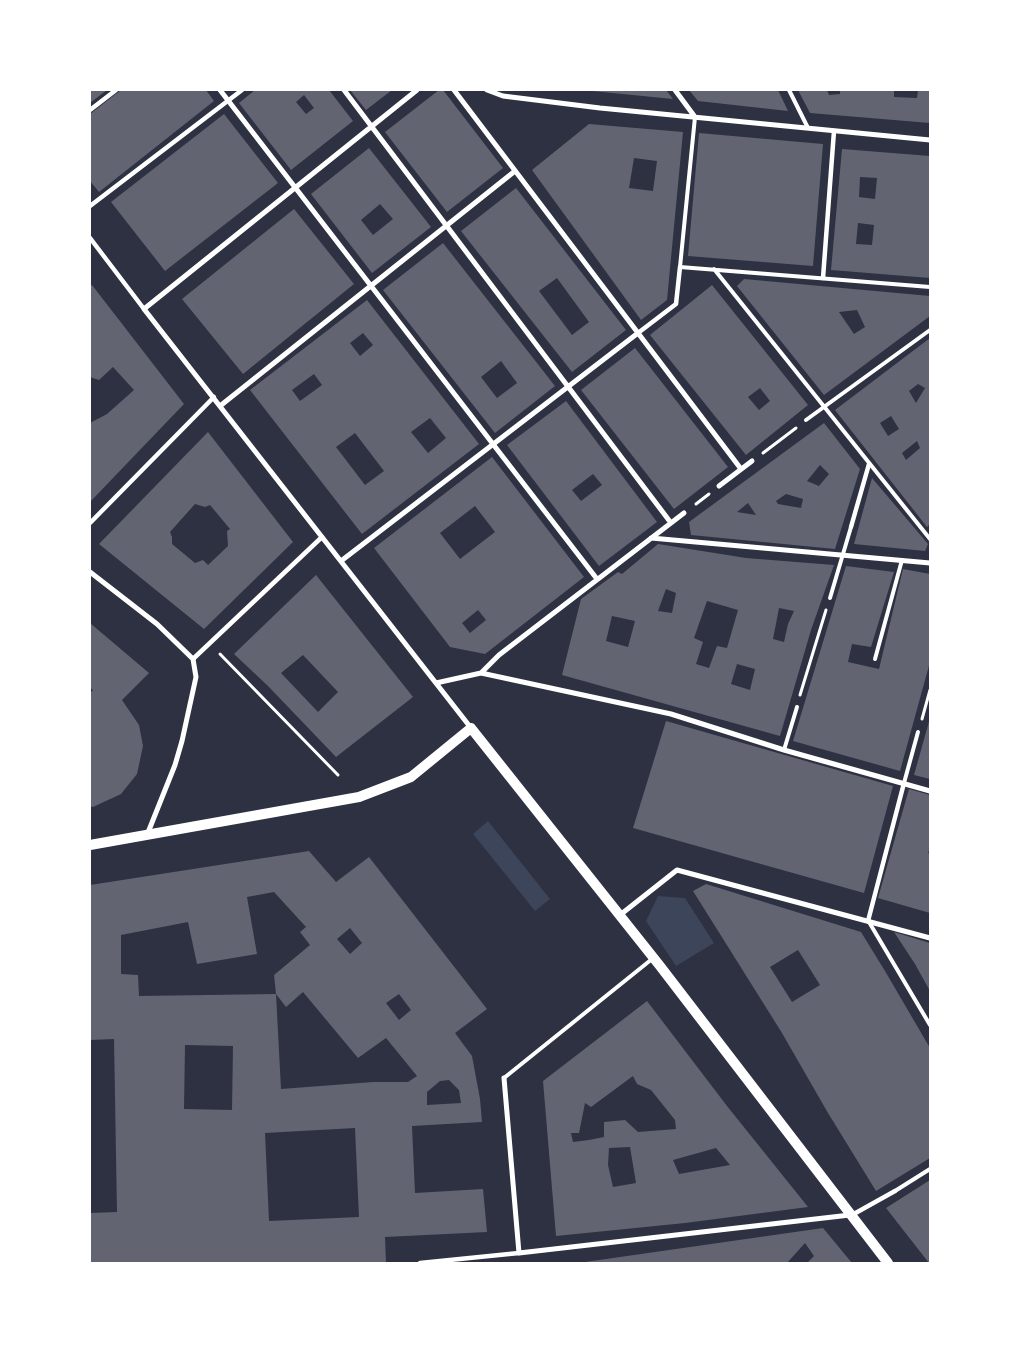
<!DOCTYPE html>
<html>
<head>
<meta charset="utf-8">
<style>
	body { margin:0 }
	#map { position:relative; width:1020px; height:1353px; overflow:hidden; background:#2d3142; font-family:Ubuntu,sans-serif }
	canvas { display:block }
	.frame { position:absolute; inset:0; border:91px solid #fff; pointer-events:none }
</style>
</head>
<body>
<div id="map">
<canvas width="1020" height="1353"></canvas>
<div class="frame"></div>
</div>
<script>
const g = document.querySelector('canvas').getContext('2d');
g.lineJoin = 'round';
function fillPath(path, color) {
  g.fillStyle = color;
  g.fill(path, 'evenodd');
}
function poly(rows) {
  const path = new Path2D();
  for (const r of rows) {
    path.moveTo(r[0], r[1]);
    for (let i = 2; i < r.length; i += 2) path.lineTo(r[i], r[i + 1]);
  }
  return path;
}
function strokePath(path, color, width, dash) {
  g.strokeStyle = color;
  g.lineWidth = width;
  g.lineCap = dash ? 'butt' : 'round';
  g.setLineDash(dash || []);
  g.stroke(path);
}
fillPath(poly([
	[488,821,550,899,535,911,473,834],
	[658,896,685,898,714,943,676,966,646,921]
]), '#3c4559');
fillPath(poly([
	[90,90,107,90,90,103],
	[121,90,206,90,214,101,99,192,90,181,90,114],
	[255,90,329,90,353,121,291,170,239,103],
	[304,95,314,108,306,114,296,102],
	[350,90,392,90,366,110],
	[439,90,443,90,503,168,447,212,385,132],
	[592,90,666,90,673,99,592,91],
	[689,90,778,90,788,111,698,101],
	[798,90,827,90,829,95,840,94,840,90,894,90,894,97,917,98,918,90,930,90,930,123,810,113],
	[224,114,278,183,165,271,111,202],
	[589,124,683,132,667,300,641,320,532,170],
	[634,158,657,161,653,191,629,188],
	[699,133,823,144,813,266,688,256],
	[369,148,431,227,372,273,311,194],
	[380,204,393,219,373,235,361,220],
	[842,149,930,156,930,278,831,270],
	[860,177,877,178,875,199,859,197],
	[858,223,874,225,872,245,856,244],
	[516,188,626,330,572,372,461,231],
	[557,278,589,322,572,335,539,291],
	[294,209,354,284,243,374,182,299],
	[443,243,555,386,495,433,383,290],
	[501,361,517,383,497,398,481,377],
	[744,279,930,296,930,316,824,395,737,286],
	[857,310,865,327,854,334,839,312],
	[92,285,184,404,90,502,90,423,107,414,134,390,113,367,99,380,90,377,90,286],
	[712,285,808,405,746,455,650,335],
	[760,388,770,401,759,410,748,397],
	[367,300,479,444,362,534,250,390],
	[363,333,373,345,360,356,350,343],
	[314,374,322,385,300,401,292,390],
	[430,418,446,438,428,453,411,432],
	[355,433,384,471,365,485,336,447],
	[930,338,930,524,927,527,835,410],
	[918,384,925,388,916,403,909,391],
	[891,416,899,429,888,436,880,423],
	[917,441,920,448,906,460,902,453],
	[635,348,728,467,674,509,581,390],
	[566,401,657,522,599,566,507,445],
	[593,474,602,485,581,501,572,490],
	[824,423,860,469,835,549,691,535,689,522],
	[820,465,829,474,819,486,807,481],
	[786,494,803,499,801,508,778,504,776,501],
	[748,503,756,515,737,512],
	[208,432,293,542,204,629,99,544],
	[195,504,205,507,210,505,230,529,227,531,228,546,208,565,203,560,195,563,172,544,172,537,170,532],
	[492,457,584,577,485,654,450,647,374,548],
	[475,506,495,532,460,559,440,533],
	[478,610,486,620,470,633,462,623],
	[872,478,928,544,925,551,854,544],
	[658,544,746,558,834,565,811,630,780,736,562,675,581,599,618,572,622,574],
	[666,589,676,593,672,613,658,611],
	[707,601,738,610,727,648,717,646,709,668,696,664,703,642,694,638],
	[779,608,794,611,788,624,784,642,773,639],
	[612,616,635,621,628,647,606,641],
	[737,664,755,669,750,690,731,684],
	[846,566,894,572,871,647,852,644,848,662,879,669,903,569,930,574,930,662,900,771,793,741],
	[316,575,413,697,336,757,268,686,234,654],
	[303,655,338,692,318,712,281,673],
	[90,623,149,673,122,700,139,725,143,746,137,774,121,794,93,807,90,806,90,693,93,690,90,688],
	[930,718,930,779,914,775],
	[666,721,893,786,864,893,633,828],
	[909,789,930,795,930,848,928,853,930,854,930,913,878,898],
	[309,851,336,882,369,857,487,1009,455,1033,472,1056,480,1099,482,1122,412,1126,415,1193,483,1189,487,1232,385,1237,386,1263,90,1263,90,1213,117,1212,114,1039,90,1040,90,885],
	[274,892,306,927,300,932,310,945,274,975,276,994,286,1007,303,992,358,1058,386,1038,417,1076,408,1082,373,1082,281,1089,276,994,139,996,138,975,121,974,121,935,188,922,197,964,257,954,247,897],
	[350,928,362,943,350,954,337,939],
	[399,994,411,1010,399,1020,386,1003],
	[185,1045,233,1046,232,1110,184,1109],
	[449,1080,459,1090,461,1103,427,1105,427,1092,440,1081],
	[355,1128,359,1217,269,1221,265,1133],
	[706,884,861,932,885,971,930,1048,930,1158,876,1191,828,1113,782,1033,693,891],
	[798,950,820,985,792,1002,770,967],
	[894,932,930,943,930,991,915,964],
	[647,1001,727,1106,808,1207,685,1223,556,1236,543,1081],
	[633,1076,637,1084,651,1090,675,1120,676,1129,638,1132,625,1120,604,1122,604,1137,589,1140,573,1142,571,1133,579,1133,585,1103,591,1107],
	[630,1147,636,1183,613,1187,608,1165,609,1148],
	[716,1148,730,1165,679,1174,673,1160],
	[930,1180,930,1263,929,1263,886,1208],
	[823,1228,852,1263,807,1263,814,1256,805,1243,787,1263,578,1263]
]), '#626471');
strokePath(poly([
	[763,453,796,428],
	[696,504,709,494],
	[220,654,338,775],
	[800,695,826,610],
	[922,719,930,690]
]), '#fff', 3);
strokePath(poly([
	[789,90,808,128],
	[695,117,680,267,930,287],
	[714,269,930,539],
	[806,420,930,330],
	[830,598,851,527],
	[875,659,902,560],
	[784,750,797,707],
	[904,783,918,732],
	[869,922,930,1025],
	[504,1078,652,959],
	[895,1191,930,1169]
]), '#fff', 4);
strokePath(poly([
	[90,110,116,90],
	[90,206,242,90],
	[90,238,144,309],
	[823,278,834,131],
	[638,333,676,304,680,267],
	[90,523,214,397],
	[851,527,869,464],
	[193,659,322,537],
	[868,921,904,783],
	[852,1215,895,1191],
	[420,1263,519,1253]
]), '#fff', 4.5);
strokePath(poly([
	[220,90,597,579],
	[344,90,671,523],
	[417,90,144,309,471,728],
	[454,90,741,469],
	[487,90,503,96,600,108,930,140],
	[675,90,695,117],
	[220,406,515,171],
	[719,486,752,461],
	[651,538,930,563],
	[341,561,638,333],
	[90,572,157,624,193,659,196,677,182,741,175,765,147,835],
	[481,673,499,655,684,513],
	[436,683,481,673,671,714,784,750,930,791],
	[620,915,677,870,930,938],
	[504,1078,519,1253,850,1215]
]), '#fff', 5);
strokePath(poly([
	[90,845,359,797,411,777,471,728,660,966,888,1263]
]), '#fff', 10);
</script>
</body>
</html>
